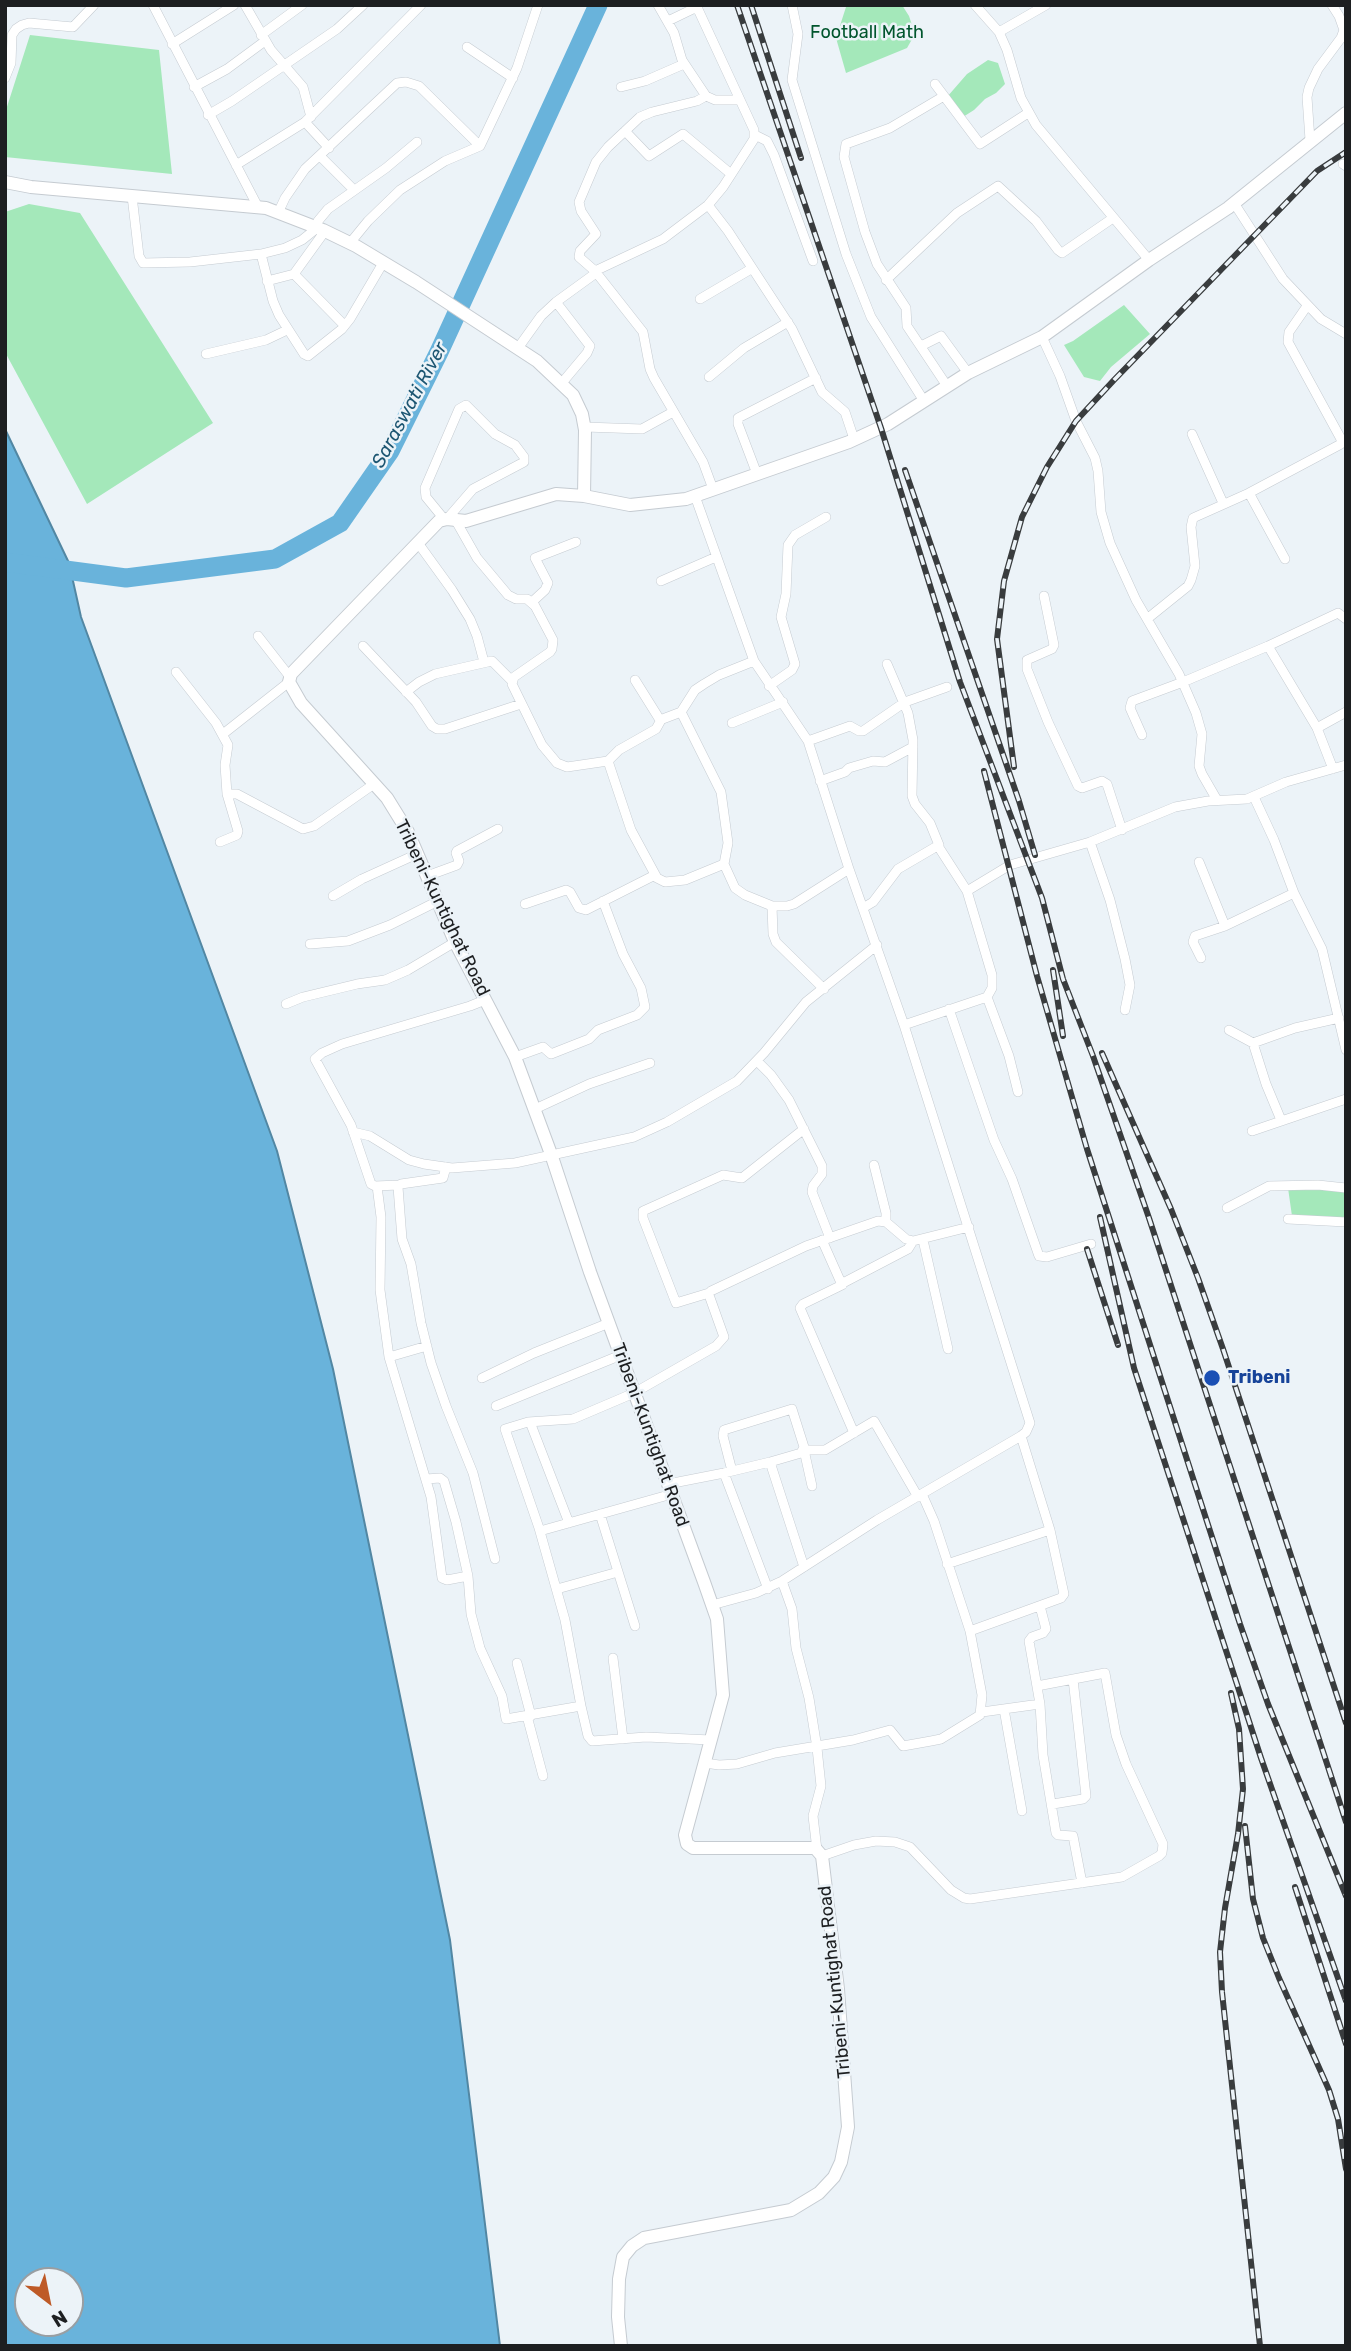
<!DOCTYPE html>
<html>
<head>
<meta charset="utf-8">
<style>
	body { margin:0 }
	#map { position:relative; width:1351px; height:2351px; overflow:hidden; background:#ecf3f8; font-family:Rubik,sans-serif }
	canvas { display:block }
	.frame { position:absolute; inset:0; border:7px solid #1d1f21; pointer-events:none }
	.north { position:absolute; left:14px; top:2267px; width:70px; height:70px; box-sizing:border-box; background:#ecf3f8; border:2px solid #999ea2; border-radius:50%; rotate:148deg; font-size:19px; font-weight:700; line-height:28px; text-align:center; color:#1d1f21 }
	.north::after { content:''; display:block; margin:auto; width:24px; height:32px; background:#be5a27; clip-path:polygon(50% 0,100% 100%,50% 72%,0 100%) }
</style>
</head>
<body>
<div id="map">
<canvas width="1351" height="2351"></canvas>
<div class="frame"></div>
<div class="north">N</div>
</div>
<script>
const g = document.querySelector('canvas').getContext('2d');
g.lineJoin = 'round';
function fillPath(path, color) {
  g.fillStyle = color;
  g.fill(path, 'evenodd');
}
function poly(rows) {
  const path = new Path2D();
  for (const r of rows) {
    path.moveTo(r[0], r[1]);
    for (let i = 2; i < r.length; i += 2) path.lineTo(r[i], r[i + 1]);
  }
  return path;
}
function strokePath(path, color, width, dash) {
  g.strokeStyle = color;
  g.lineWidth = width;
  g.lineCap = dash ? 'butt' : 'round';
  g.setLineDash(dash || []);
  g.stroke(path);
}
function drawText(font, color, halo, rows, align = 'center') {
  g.font = font + ' Rubik,sans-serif';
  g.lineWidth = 5;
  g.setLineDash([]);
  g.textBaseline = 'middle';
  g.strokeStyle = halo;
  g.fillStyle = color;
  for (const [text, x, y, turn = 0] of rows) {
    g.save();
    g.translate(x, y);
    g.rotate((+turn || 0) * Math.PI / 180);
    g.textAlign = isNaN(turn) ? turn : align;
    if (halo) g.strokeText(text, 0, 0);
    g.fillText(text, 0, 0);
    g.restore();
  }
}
fillPath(poly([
	[850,5,902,5,909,16,915,34,907,48,846,73,836,38,846,7],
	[30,35,159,50,172,174,5,157,5,113],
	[988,60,998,63,1005,84,996,93,985,99,974,110,963,117,947,97,967,74],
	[29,204,80,213,213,423,87,504,5,352,5,212],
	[1124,305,1150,334,1111,367,1100,381,1084,377,1064,345,1073,341],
	[1288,1188,1346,1188,1346,1221,1293,1223]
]), '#a4e8ba');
const water = poly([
	[5,429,69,563,81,617,277,1151,333,1369,450,1940,500,2346,5,2346,5,429],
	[28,2281,70,2281,70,2323,28,2323,28,2281]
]);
fillPath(water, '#69b3db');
strokePath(water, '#5287a3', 2);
strokePath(poly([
	[5,562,126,578,275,559,340,523,390,451,439,352,598,5]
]), '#69b3db', 19);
const street = poly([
	[153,5,258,207],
	[245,5,271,50,303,87,311,117],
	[658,5,674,33,682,60,706,96,715,100,740,100],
	[696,5,754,130,754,139,723,187,708,205,663,239,595,271,643,332,650,369,654,378,703,462,713,489],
	[792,5,798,34,792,80,846,254,871,317,924,401],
	[975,5,999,32,1007,50,1021,98,1036,125,1149,260],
	[668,21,697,7],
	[999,32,1046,5],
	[261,35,302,5],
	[172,44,234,5],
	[467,47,513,78],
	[5,78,11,63,12,35,16,29,22,25,29,23,73,27,94,5],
	[935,84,980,144,1028,113],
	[194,87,227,69,265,41],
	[621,87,645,81,684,64],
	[944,96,890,128,846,144,844,157,865,232,877,264,906,308,907,326,947,386],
	[208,115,232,101,337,29,363,5],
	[305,122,329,148],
	[625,131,649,156,683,134,731,174],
	[755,135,767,141,774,155,813,261],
	[1310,140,1307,97,1309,88,1318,69,1341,38,1344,30,1339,16,1332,5],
	[320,156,354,190],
	[1343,164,1346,166],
	[236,165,305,122,421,5],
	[132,196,139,256,143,263,190,262,261,254,285,248,302,240,317,228,318,221,328,209,386,168,417,142],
	[1234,203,1283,279,1321,319,1346,334],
	[708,205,728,231,792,329,822,392,845,412,854,439],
	[278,213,285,198,305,169,397,83,406,82,419,86,480,146],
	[350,243,368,221,400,190,445,161,480,146,517,68,538,5],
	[261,254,273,301,279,315,304,354,308,356,342,329,350,319,383,263],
	[595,271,579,257,580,251,596,234,581,211,579,202,596,162,608,147,640,117,652,112,697,101,706,96],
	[294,274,344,325],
	[886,280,957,213,998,186,1036,221,1058,250,1062,253,1113,218],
	[267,281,294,274,325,231],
	[700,299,751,269],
	[556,302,590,346,587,353,561,384],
	[1042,337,1060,376,1076,421,1095,458,1098,471,1101,512,1110,543,1136,600,1179,674,1196,713,1202,734,1199,766,1202,774,1217,800],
	[921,346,941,336,968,373],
	[518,348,541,316,556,302,596,273],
	[206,354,266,340,287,330],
	[709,377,744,348,788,322],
	[585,427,642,429,673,412],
	[1192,434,1223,503],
	[757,474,738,424,738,418,816,378],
	[1249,493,1285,559],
	[695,496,754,661,808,741,849,869,904,1025,1030,1423,1026,1432,1021,1436,877,1520,782,1581,756,1593,712,1605],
	[444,519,426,497,425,488,459,409,466,405,495,434,515,445,524,457,524,462,473,489,447,519],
	[456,521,477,558,508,595,516,599,527,599,535,606,553,640,552,649,550,652,514,677,512,684,542,745,557,763,567,767,608,761,619,750,656,729,661,720],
	[418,543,452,590,470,619,477,636,484,662],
	[661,581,716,557],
	[1044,596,1054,645,1052,649,1027,660,1027,669,1048,722,1078,786,1082,788,1102,781,1107,784,1122,830],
	[532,602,545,590,548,583,535,558,576,542],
	[1147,619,1188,586,1191,580,1195,566,1191,527,1193,518,1249,493,1341,444,1341,439,1288,342,1289,332,1307,306],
	[258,636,290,677],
	[363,646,416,702,432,726,437,729,445,729,521,704],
	[1268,646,1317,728,1333,769],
	[754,661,719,675,704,684,695,690,681,712,721,792,728,843,724,864,735,888,745,895,772,906,787,906,794,904,849,869],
	[176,672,216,723,228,745,225,765,227,794,238,831,237,835,220,842],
	[635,680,660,720,681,712],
	[769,686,792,670,795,664,781,617,786,594,788,545,795,535,826,517],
	[406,692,419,682,435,674,492,661,512,681],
	[732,723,783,702],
	[1317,728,1346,712],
	[223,734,289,682],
	[1142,735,1130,708,1132,701,1183,682,1268,646,1338,613,1346,619],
	[808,741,850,726,859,731,863,731,905,702,947,687],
	[608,761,631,830,657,878,665,882,685,880,724,864],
	[820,781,845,772,849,768,873,761,885,762,913,747],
	[227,794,237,794,303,829,314,826,374,784],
	[1254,797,1274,840,1294,893,1322,949,1346,1050],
	[1090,842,1110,900,1125,959,1130,985,1125,1010],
	[938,846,967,891,992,975,992,988,987,997],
	[1199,862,1225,926],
	[427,876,457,865,459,861,456,853,457,851,498,829],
	[967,891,1010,865,1090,842,1175,807,1208,801,1247,799,1286,782,1346,765],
	[333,896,362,879,417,854],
	[525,904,566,890,570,892,579,908,586,910,655,875],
	[772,906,773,934,776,942,824,989],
	[863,908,873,902,898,869,939,845,930,823,915,804,912,796,913,740,908,713,887,664],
	[310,944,348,941,390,925,438,901],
	[1201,958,1193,942,1195,936,1225,926,1294,893],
	[286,1004,303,997,357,984,385,980,408,970,455,942],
	[949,1009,994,1140,1012,1179,1039,1256,1047,1257,1091,1244],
	[904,1025,987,997,1009,1056,1018,1092],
	[1229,1030,1253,1043,1295,1028,1339,1018],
	[1253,1043,1266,1084,1281,1120],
	[515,1057,543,1047,551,1054,589,1039,598,1030,637,1015,645,1007,641,988,623,954,603,901],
	[757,1061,771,1075,789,1100,822,1166,822,1174,813,1186,812,1192,830,1238],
	[535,1109,589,1084,650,1063],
	[1252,1131,1346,1099],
	[353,1132,370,1136,409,1160,424,1164,452,1168,515,1163,634,1137,667,1122,737,1081,764,1053,806,1002,877,945],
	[874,1165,886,1213,886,1222],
	[446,1167,443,1178,401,1184,398,1187,402,1239,411,1264,421,1323,431,1363,446,1406,473,1473,495,1559],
	[399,1185,375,1186,371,1184,351,1125,315,1059,322,1053,342,1044,470,1006,485,1000],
	[377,1186,381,1217,380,1290,389,1357,431,1497,442,1578,447,1580,468,1576],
	[1227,1208,1269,1186,1318,1185,1346,1188],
	[1288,1219,1346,1222],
	[822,1240,842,1285,803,1304,800,1308,854,1433],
	[923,1240,948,1349],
	[843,1283,908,1249,913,1241],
	[709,1293,676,1303,643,1218,643,1211,723,1175,742,1178,804,1129],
	[389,1357,427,1346],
	[482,1378,534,1353,609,1323],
	[496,1406,621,1355],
	[530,1422,569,1523],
	[770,1462,804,1567],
	[724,1473,768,1589],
	[426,1479,440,1478,444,1481,456,1522,468,1576,471,1614,480,1648,502,1696,506,1719,581,1706,588,1736,592,1741,646,1737,711,1740],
	[668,1484,724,1473,770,1462,801,1453,804,1447,792,1409,724,1430,723,1436,732,1471],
	[812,1486,804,1450,825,1450,874,1421,918,1497],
	[600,1514,635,1626],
	[540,1531,672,1494],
	[947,1564,1050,1530],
	[782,1581,792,1609,796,1648,809,1698,817,1748,821,1786,813,1816,817,1850],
	[557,1589,618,1572],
	[1040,1606,1046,1629,1043,1633,1032,1637,1029,1641,1040,1704,1043,1755,1056,1833,1058,1835,1073,1836,1082,1883],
	[970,1631,1061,1598,1064,1594,1050,1530,1021,1436],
	[613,1658,623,1739],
	[517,1663,531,1716],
	[581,1706,565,1620,539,1528,505,1429,528,1422,573,1419,634,1393,716,1346,724,1337,709,1295,711,1291,806,1246,878,1221,886,1222,906,1239,913,1241,969,1227],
	[1004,1709,1022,1811],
	[982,1712,1040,1704],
	[527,1716,543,1776],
	[705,1763,719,1765,737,1764,775,1753,853,1740,890,1730,903,1746,931,1741,941,1739,980,1715,982,1695,970,1631,934,1521,922,1494],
	[1053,1804,1083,1799,1086,1796,1073,1679],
	[822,1856,854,1845,876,1841,895,1842,910,1847,951,1890,964,1898,970,1899,1122,1877,1159,1856,1162,1853,1163,1844,1126,1764,1116,1735,1105,1673,1037,1686]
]);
const secondary = poly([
	[5,182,31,187,266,208,323,230,356,246,416,282,537,361,573,395,582,414,585,430,584,496,630,505,686,499,849,442,888,424,968,373,1042,337,1149,260,1228,208,1346,113],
	[584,496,556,494,466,521,447,519,439,521,291,674,289,682,301,703,387,798,408,832,455,942,515,1057,551,1154,590,1272,704,1582,717,1619,723,1695,685,1835,687,1844,693,1848,815,1848,822,1856,838,1989,848,2127,841,2162,834,2177,819,2193,791,2210,644,2238,632,2246,623,2257,619,2279,618,2317,621,2346]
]);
strokePath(street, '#c5cbd1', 10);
strokePath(secondary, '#c5cbd1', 14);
strokePath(street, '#fff', 9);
strokePath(secondary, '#fff', 12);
const rail = poly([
	[737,5,881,428,960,682,1042,898,1063,979,1093,1056,1149,1218,1346,1822],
	[751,5,801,158],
	[905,470,1019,801,1035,855],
	[1014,767,997,639,1004,581,1022,517,1047,467,1076,421,1114,380,1317,171,1346,152],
	[984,771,1037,976,1087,1149,1114,1233,1240,1624,1268,1704,1346,1896],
	[1053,970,1063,1036],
	[1102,1053,1171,1209,1198,1278,1223,1349,1346,1723],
	[1100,1217,1134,1368,1261,1758,1346,2001],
	[1087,1249,1118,1345],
	[1231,1693,1239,1729,1243,1789,1238,1834,1225,1908,1220,1952,1222,1992,1260,2346],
	[1245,1826,1253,1899,1263,1938,1279,1978,1329,2090,1338,2119,1346,2169],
	[1295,1887,1346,2044]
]);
strokePath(rail, '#393c3e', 6);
strokePath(rail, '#ecf3f8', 3.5, [10]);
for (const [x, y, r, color] of [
	[1212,1378,9,"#1a4fb4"]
]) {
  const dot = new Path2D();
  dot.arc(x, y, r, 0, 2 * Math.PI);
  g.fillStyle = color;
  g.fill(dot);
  strokePath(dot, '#ecf3f8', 2.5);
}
drawText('18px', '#00552d', '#ecf3f8', [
	["Football Math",867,33]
]);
drawText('18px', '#1d1f21', '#ecf3f8', [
	["Tribeni-Kuntighat Road",442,908,64],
	["Tribeni-Kuntighat Road",650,1435,70],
	["Tribeni-Kuntighat Road",835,1982,-96]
]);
drawText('bold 18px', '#164399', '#ecf3f8', [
	["Tribeni",1228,1378]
], 'left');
drawText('italic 19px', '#1d5672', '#ecf3f8', [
	["Saraswati River",410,405,-62]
]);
</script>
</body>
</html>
